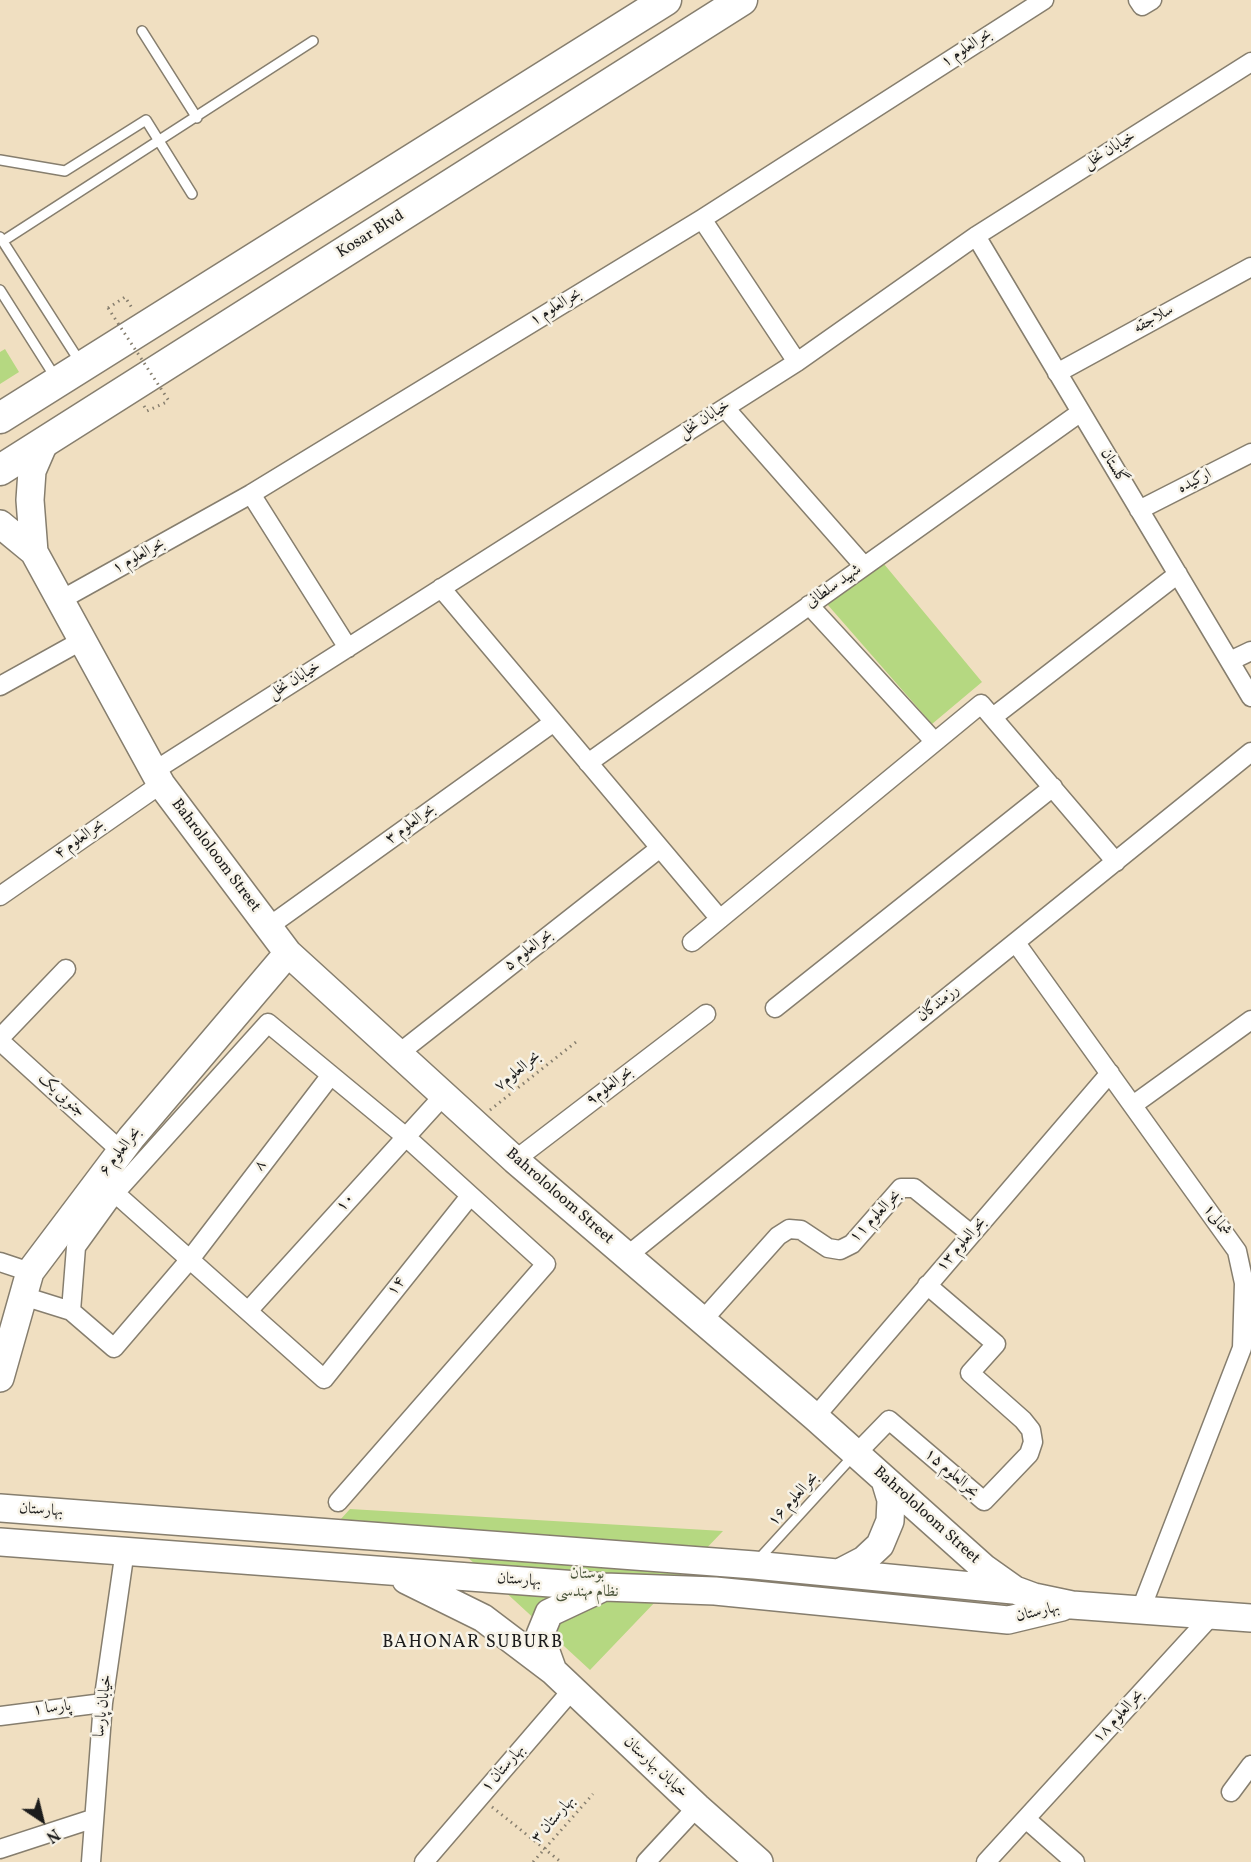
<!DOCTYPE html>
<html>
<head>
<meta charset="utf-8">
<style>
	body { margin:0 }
	#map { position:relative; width:1251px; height:1862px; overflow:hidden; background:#f0dfc1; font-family:Vollkorn,serif }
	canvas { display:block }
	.north { position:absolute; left:12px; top:1790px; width:60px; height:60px; -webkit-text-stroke:4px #f7f3e8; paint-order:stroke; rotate:145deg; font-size:16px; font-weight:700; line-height:24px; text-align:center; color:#1c1c1c }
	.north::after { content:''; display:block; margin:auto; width:21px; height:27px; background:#1c1c1c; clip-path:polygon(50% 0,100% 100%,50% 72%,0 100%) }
</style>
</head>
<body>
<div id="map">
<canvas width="1251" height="1862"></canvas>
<div class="north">N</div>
</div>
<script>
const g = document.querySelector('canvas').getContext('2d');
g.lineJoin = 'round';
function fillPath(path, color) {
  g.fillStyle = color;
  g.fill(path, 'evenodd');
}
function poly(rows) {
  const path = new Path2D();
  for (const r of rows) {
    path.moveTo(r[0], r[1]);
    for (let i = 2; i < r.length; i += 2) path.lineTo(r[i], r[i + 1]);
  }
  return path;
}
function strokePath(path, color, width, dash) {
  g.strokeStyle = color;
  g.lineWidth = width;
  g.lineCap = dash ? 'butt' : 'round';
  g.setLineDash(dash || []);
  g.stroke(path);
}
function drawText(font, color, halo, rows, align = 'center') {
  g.font = font + ' Vollkorn,Amiri,serif';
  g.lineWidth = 5;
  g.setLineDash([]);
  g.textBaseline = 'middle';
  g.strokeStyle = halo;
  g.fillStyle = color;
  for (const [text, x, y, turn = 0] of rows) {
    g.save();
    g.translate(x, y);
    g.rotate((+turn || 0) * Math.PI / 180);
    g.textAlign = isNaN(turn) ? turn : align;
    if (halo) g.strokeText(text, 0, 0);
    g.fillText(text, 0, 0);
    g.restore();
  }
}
fillPath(poly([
	[5,349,19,372,0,384,0,352],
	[884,564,982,682,932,724,827,604],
	[350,1509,723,1531,590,1670,451,1542,330,1531]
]), '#b5d881');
const lane = poly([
	[142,31,197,118],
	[0,160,65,171,146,120,192,194],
	[0,237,80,362],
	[3,241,313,41],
	[0,290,57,380],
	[757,1561,853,1456]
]);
const street = poly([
	[1138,0,1142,6,1152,0],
	[702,219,797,362],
	[976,236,1251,697],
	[1057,373,1251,267],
	[725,408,864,566],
	[251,494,348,648],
	[1139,510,1251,453],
	[441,588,720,919],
	[59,601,251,494,702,219,1044,0],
	[809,605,934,741],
	[1230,661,1251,651],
	[0,686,81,641],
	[993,717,1178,574],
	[588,763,1081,412],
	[154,771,797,362,976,236,1251,62],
	[0,896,161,784],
	[268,927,554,722],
	[692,942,981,704,1116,862],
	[1016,943,1237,1251,1244,1283,1242,1348,1141,1609],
	[775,1008,1053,787],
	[0,1038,66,969],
	[0,1041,121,1151],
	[398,1054,660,848],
	[1133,1105,1251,1020],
	[515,1160,706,1014],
	[115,1193,324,1379,470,1196],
	[627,1256,1251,752],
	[0,1262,30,1272],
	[23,1296,71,1311,76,1247,115,1193,268,1023,406,1137,546,1264,338,1502],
	[71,1311,114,1348,191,1258,331,1075],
	[248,1311,444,1095],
	[702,1321,778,1236,789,1229,801,1230,828,1248,840,1250,852,1244,901,1188,914,1188,971,1234],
	[815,1417,1110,1073],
	[856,1454,889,1420,984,1501,1029,1454,1033,1442,1031,1430,1023,1420,970,1373,996,1344,927,1285],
	[0,1716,103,1703],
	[1231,1792,1251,1765],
	[1026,1819,1075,1862],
	[0,1849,92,1819],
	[91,1862,103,1703,125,1550],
	[424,1862,572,1690],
	[646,1862,697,1807],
	[986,1862,1213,1614]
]);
const secondary = poly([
	[0,524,34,552,161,784,288,953,515,1160,815,1417,984,1568,1015,1590,1034,1597,1072,1605,1251,1618],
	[34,552,30,500,32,471,45,441],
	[0,1378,30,1272,131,1138,288,953],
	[0,1508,754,1565,1013,1590],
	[0,1542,604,1587,715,1591,1008,1620,1062,1607],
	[839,1573,864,1560,880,1545,890,1521,891,1500,885,1480],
	[406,1580,483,1618,553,1671,697,1807,759,1862],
	[553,1671,540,1635,549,1613,600,1589]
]);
const primary = poly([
	[0,418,666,0],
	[0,470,742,0]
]);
strokePath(lane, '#867e6e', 12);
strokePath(street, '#867e6e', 21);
strokePath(secondary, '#867e6e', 30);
strokePath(primary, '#867e6e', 33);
strokePath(poly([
	[108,308,125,297,132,308],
	[144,406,147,411,169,401],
	[490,1110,576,1042],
	[492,1807,561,1862],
	[533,1862,593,1794]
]), '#867e6e', 3, [1.5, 4.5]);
strokePath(lane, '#fff', 9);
strokePath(street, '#fff', 18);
strokePath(secondary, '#fff', 27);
strokePath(primary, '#fff', 30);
strokePath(poly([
	[108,308,169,401]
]), '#867e6e', 3, [1.5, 4.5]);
drawText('16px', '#1c1c1c', '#f7f3e8', [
	["بحرالعلوم ۱",967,49,-33],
	["خیابان نخل",1110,151,-32],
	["Kosar Blvd",371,235,-32],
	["بحرالعلوم ۱",556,308,-31],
	["سلاجقه",1154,320,-29],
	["خیابان نخل",705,420,-33],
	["گلستان",1113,467,59],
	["ارکیده",1195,482,-27],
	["بحرالعلوم ۱",139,557,-29],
	["شهید سلطانی",834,587,-35],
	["خیابان نخل",295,681,-32],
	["بحرالعلوم ۳",411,825,-36],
	["بحرالعلوم ۴",80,840,-35],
	["Bahrololoom Street",215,856,53],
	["بحرالعلوم ۵",529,951,-38],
	["رزمندگان",939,1004,-39],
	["بحرالعلوم۷",518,1072,-39],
	["بحرالعلوم۹",610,1087,-37],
	["جنوبی یک",61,1096,42],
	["بحرالعلوم ۶",121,1152,-52],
	["۸",261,1166,-53],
	["Bahrololoom Street",559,1197,41],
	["۱۰",346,1203,-48],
	["بحرالعلوم ۱۱",876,1217,-46],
	["شمالی۱",1216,1221,54],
	["بحرالعلوم ۱۳",962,1245,-49],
	["۱۴",397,1287,-52],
	["بحرالعلوم ۱۵",951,1474,41],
	["بحرالعلوم ۱۶",794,1500,-48],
	["بهارستان",41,1511,4],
	["Bahrololoom Street",926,1516,42],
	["بهارستان",519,1581,4],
	["بهارستان",1038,1613,-13],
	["خیابان پارسا",104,1706,-83],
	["پارسا ۱",52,1709,-7],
	["بحرالعلوم ۱۸",1119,1717,-47],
	["خیابان بهارستان",655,1768,43],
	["بهارستان ۱",504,1769,-49],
	["بهارستان ۳",554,1820,-49]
]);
drawText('16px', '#4a543a', '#f7f3e8', [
	["بوستان",587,1575],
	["نظام مهندسی",587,1593]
]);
g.letterSpacing = '1.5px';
drawText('18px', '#1c1c1c', '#f7f3e8', [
	["BAHONAR SUBURB",473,1644]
]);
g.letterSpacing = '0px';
</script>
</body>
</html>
